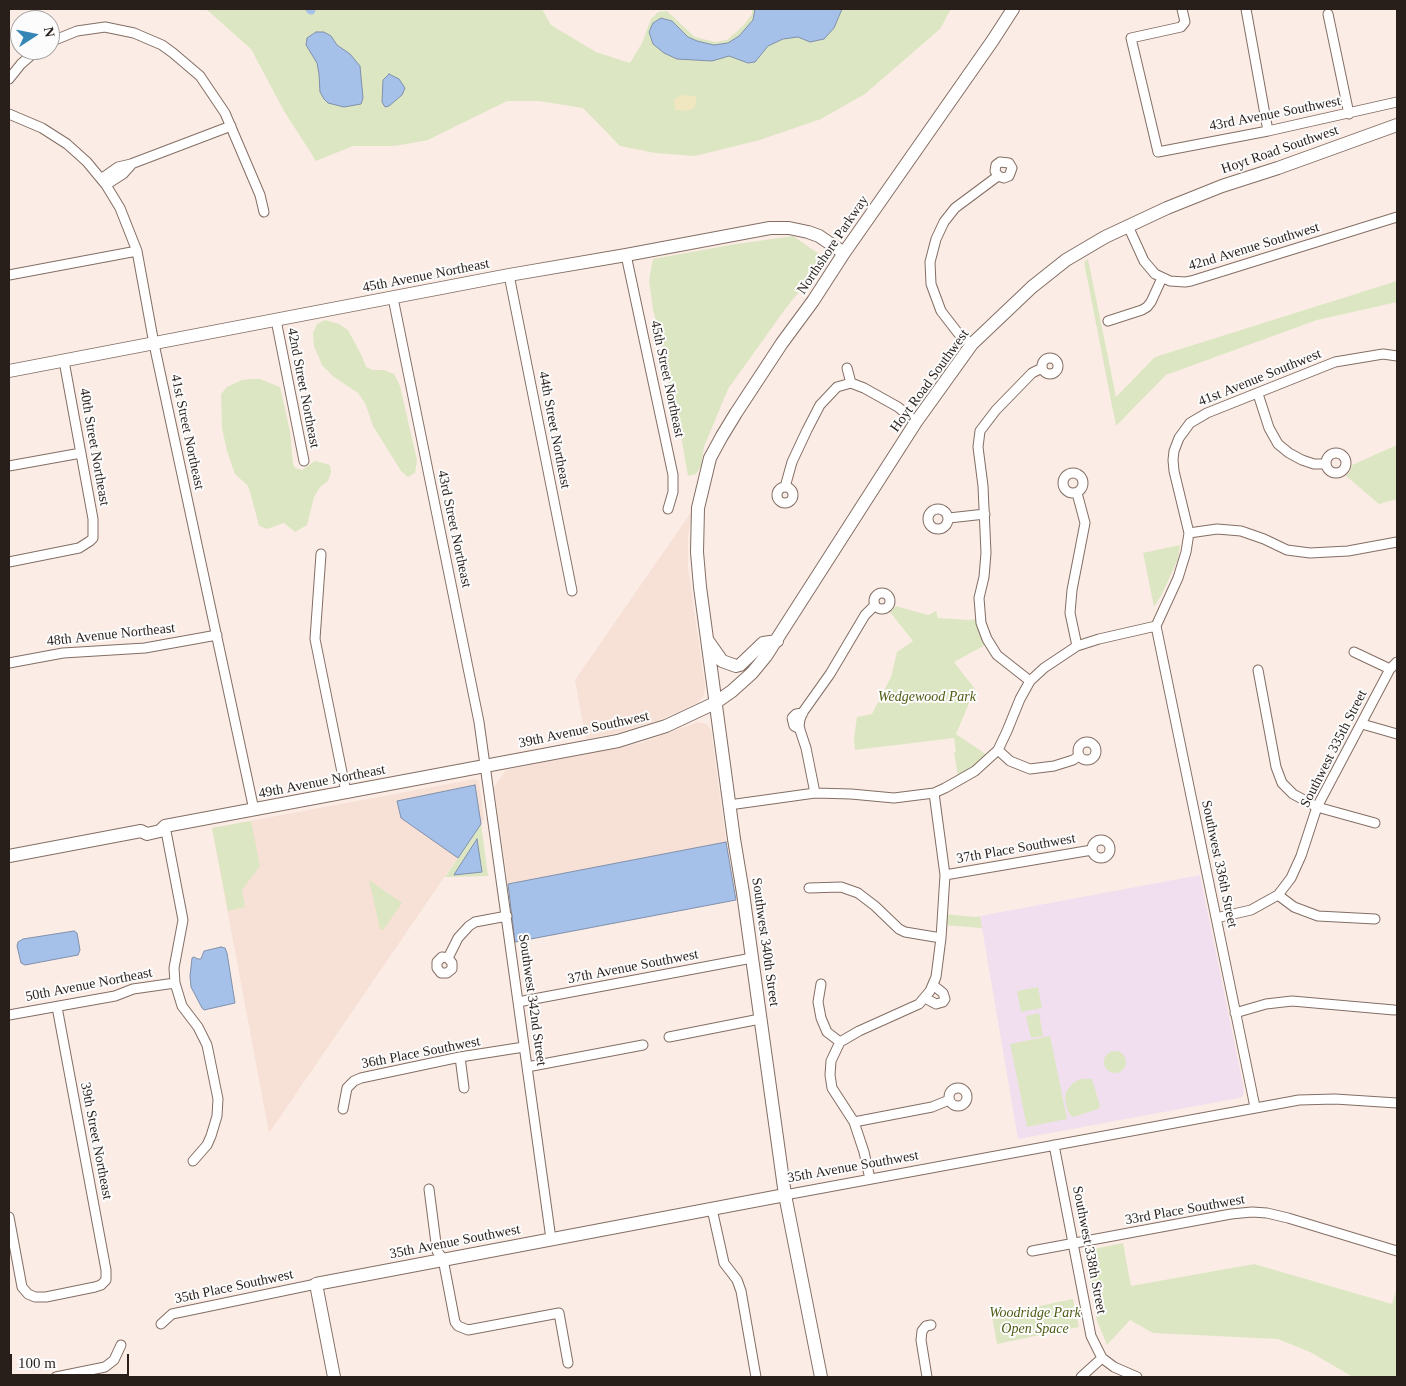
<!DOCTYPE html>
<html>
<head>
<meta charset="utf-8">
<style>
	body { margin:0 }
	#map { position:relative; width:1406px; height:1386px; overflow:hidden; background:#fbece5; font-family:Georgia,serif }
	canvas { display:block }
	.frame { position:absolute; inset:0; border:10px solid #281f1b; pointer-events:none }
	.north { position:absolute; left:10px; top:10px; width:50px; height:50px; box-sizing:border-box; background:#fcfcfc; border:1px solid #a7a4a2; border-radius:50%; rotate:79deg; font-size:14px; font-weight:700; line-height:20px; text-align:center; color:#281f1b }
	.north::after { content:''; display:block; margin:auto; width:18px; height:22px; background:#3586b7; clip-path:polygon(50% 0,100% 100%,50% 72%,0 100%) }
	.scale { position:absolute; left:10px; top:1354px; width:119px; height:22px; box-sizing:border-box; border:2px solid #281f1b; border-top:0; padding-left:6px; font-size:15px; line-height:18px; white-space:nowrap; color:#281f1b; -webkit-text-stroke:4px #fcfcfc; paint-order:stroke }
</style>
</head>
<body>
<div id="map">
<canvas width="1406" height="1386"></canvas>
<div class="frame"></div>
<div class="north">N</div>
<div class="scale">100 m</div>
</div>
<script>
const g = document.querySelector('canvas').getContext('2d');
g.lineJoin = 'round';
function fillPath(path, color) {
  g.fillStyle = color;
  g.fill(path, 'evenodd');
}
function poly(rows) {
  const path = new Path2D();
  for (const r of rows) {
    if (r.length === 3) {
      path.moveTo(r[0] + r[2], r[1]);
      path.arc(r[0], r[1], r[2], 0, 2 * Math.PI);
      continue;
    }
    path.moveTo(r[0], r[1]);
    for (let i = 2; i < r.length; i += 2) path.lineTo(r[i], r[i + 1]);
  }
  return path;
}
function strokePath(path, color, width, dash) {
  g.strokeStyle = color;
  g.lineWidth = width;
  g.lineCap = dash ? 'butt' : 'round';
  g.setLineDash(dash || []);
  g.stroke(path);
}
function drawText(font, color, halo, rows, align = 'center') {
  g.font = font + ' Georgia,serif';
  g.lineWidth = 4;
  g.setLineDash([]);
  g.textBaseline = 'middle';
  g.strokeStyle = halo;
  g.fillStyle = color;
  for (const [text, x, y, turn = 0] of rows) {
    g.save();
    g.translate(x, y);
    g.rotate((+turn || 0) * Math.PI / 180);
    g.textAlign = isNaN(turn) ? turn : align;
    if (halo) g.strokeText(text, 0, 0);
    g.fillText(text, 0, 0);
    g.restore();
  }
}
fillPath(poly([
	[692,511,688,536,688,567,705,686,704,696,697,703,662,719,617,733,586,739,575,680],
	[698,722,706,724,711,730,726,842,508,884,494,787,506,770,641,743],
	[475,779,479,781,484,819,269,1133,212,828]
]), '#f7e0d5');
fillPath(poly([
	[1200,875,1244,1089,1243,1096,1239,1098,1018,1139,980,916]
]), '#f1dff0');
fillPath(poly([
	[206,9,542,9,551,25,596,52,630,63,642,43,651,19,658,12,667,11,695,37,715,42,727,40,743,26,752,14,752,9,951,9,940,29,865,94,821,119,760,140,695,156,655,153,620,146,583,108,539,101,507,101,428,140,395,146,353,146,316,161,284,111,251,49],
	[793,236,819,254,821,265,786,308,728,389,704,447,701,466,696,474,688,476,676,408,669,384,659,332,653,310,649,280,653,259,730,245],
	[1088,259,1116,397,1155,357,1397,281,1397,302,1317,320,1166,375,1116,426,1084,262],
	[325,320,339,324,348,330,362,356,366,367,373,370,384,370,394,374,400,386,417,460,415,473,408,477,401,471,373,426,365,403,358,393,334,377,322,365,314,346,313,333,317,324],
	[250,379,260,379,280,387,290,431,293,464,295,468,302,470,315,461,330,465,331,472,328,481,320,487,314,497,307,525,295,532,284,523,267,529,259,526,252,499,248,486,235,474,227,451,222,428,221,394,227,387,242,380],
	[1397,445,1397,499,1379,504,1346,476,1350,471,1352,465],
	[1180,545,1178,559,1162,594,1154,607,1143,553],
	[896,606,928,615,936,611,938,618,970,620,980,618,989,643,954,662,975,689,956,734,990,757,959,781,954,753,956,752,954,738,855,750,854,738,857,717,872,714,891,677,897,652,913,641,890,612],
	[251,821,260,866,242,890,245,907,228,911,212,828],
	[481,824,488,876,445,877],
	[369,880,402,903,383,930,380,929],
	[943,914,976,917,980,916,982,928,942,925],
	[1038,987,1042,1008,1021,1012,1017,991],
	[1039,1013,1043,1036,1031,1038,1026,1016],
	[1050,1036,1067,1119,1027,1127,1010,1044],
	[1115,1062,11],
	[1080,1079,1092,1079,1100,1106,1098,1109,1074,1117,1070,1115,1067,1109,1065,1098,1066,1092,1072,1084],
	[1123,1243,1131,1286,1254,1264,1392,1304,1397,1288,1397,1377,1353,1377,1310,1352,1278,1339,1153,1333,1130,1320,1107,1345,1097,1321,1086,1256,1087,1253,1093,1249],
	[1073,1299,1079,1327,997,1344,992,1316]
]), '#dde6c3');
fillPath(poly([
	[681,95,696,96,696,104,694,108,687,111,675,110,674,100]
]), '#f0e6c0');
const water = poly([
	[755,9,842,9,834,28,824,39,810,42,798,37,783,39,768,46,755,62,748,63,729,56,712,61,677,59,664,53,653,44,649,32,653,23,661,18,672,21,688,37,697,41,714,45,728,43,739,36,753,20,755,9],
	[316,32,324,32,331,36,337,45,350,54,360,66,363,98,361,104,344,107,328,103,324,99,320,92,319,74,317,63,306,45,307,38,316,32],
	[389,74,399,79,405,88,402,95,389,106,385,107,382,102,383,80,389,74],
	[475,785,481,824,458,858,401,818,397,801,475,785],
	[477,839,482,872,454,875,455,873,477,839],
	[726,842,736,900,515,942,508,884,726,842],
	[74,931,77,933,80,950,78,955,25,965,21,963,17,946,18,942,23,939,74,931],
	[221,947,225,948,227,953,235,1003,204,1010,202,1008,191,987,190,976,192,958,194,957,198,959,201,959,204,951,221,947]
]);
fillPath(water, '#a6c1e9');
strokePath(water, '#8090ab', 1);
strokePath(poly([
	[310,9,311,10]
]), '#a6c1e9', 9);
const street = poly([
	[1182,9,1185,22,1181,27,1131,38,1158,152,1268,131,1397,102],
	[1246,9,1268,131],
	[1328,14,1349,114],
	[50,42,77,31,105,27,134,33,162,45,173,53,200,76,225,113,260,195,264,212],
	[9,79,21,64,37,50],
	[9,114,42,128,67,144,87,162,106,185,120,208,137,251,154,344,254,810],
	[101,179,118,167,131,164,231,126],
	[106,185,123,174,131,165],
	[1128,226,1144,261,1155,274,1170,281,1185,282,1191,281,1397,217],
	[626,255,673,475,673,492,668,509],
	[9,275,137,251],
	[509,275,572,591],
	[393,298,479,722,551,1239],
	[276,320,304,461],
	[1108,321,1142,310,1147,307,1151,302,1162,278],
	[972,344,958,333,941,311,931,284,930,262,936,239,944,222,955,208,998,176,1004,178,1009,176,1012,168,1009,163,1000,162,996,165,995,171,998,176],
	[1050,366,8],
	[847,368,851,383],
	[1258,394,1269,428,1278,444,1289,453,1302,460,1314,464,1325,464],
	[1336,463,10],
	[9,466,81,453],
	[1073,483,10],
	[785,495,8],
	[785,487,792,462,807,430,820,405,837,387,851,383,864,388,898,407,916,422],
	[1077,493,1085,523,1072,590,1070,613,1077,646],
	[938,519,10],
	[949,518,985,514],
	[1189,533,1217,529,1241,531,1264,539,1287,550,1310,553,1348,551,1397,542],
	[321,554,315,639,346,792],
	[9,562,79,548,90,541,93,538,93,519,64,361],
	[882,601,8],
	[1156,626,1255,1107],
	[1156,626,1178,578,1186,552,1189,533,1174,471,1173,460,1174,451,1179,438,1190,423,1207,413,1335,362,1383,354,1397,356],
	[1354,652,1390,669],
	[9,663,63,653,145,648,217,635],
	[1258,670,1276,767,1282,783,1293,794,1317,807,1375,823],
	[1030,681,997,655,987,639,981,623,979,598,984,577,986,553,983,486,978,447,980,431,996,410,1032,373,1042,368],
	[1362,724,1397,734],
	[800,729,794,726,792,718,796,714,803,713],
	[1087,751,9],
	[998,750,1010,761,1030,769,1054,766,1073,760,1079,756],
	[815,793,806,748,799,727,800,719,803,712,830,674,865,615,875,605],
	[729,805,815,793,851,794,894,798,934,793,945,788,975,771,998,750,1007,731,1020,699,1030,681,1044,668,1077,646,1099,639,1156,626],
	[165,826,183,920,174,968,175,983,182,1006,198,1027,207,1045,218,1099,217,1116,211,1136,207,1145,193,1161],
	[1101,849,9],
	[945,875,1092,850],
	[809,888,841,887,858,893,875,906,899,929,905,932,941,938],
	[1278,895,1294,907,1318,916,1375,919],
	[1216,918,1251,910,1278,895,1291,878,1301,856,1317,807,1390,669,1397,662],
	[448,958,452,963,452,969,447,973,441,973,437,968,437,962,442,957,448,958,458,938,469,926,475,922,507,916],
	[821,984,818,1002,821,1018,827,1032,840,1042,831,1061,830,1075,832,1088,854,1122,864,1152,870,1179],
	[925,998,936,1004,943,1002,945,999,943,993,933,985],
	[518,1002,752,958],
	[1235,1013,1266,1004,1292,1001,1394,1010],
	[9,1015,115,996,133,989,175,983],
	[669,1037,760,1019],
	[840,1042,859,1031,919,1004,930,991,936,977,941,938,945,875,934,793],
	[460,1057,464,1088],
	[527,1067,643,1045],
	[958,1097,9],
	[343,1109,347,1088,354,1081,361,1078,460,1057,524,1047],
	[854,1122,932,1107,949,1100],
	[1054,1145,1091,1336,1102,1358,1114,1367,1137,1377],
	[429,1189,437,1251,443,1259,455,1322,458,1326,468,1330,559,1313,568,1363],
	[785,1195,1299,1100,1335,1099,1397,1103],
	[712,1209,724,1263,737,1280,741,1291,756,1377],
	[9,1217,22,1287,28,1294,35,1297,46,1297,95,1287,101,1285,106,1280,106,1270,57,1007],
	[1032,1251,1231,1214,1252,1212,1267,1213,1288,1218,1397,1251],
	[161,1324,172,1314,316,1284],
	[56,1377,105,1367,114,1360,121,1345],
	[927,1377,921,1340,922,1331,926,1326,931,1325],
	[1081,1377,1102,1358]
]);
const secondary = poly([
	[9,371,509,275,626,255,770,228,789,228,808,232,819,236,844,253],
	[708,641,722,661,736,666,740,665,763,643,777,641],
	[9,856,141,831,147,834,160,831,165,826,618,741,666,726,715,703,732,691,752,673,766,656,916,422,972,344,1032,287,1066,260,1105,237,1167,208,1222,186,1278,168,1397,125],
	[334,1377,316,1284,785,1195],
	[821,1377,785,1195,743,893,734,839,700,587,697,552,698,508,710,458,722,436,736,413,782,343,813,301,844,253,993,40,1013,9]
]);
strokePath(street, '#846e64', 11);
strokePath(secondary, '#846e64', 14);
strokePath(street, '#fff', 9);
strokePath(secondary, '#fff', 12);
drawText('14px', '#281f1b', '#fcfcfc', [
	["43rd Avenue Southwest",1275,114,-11],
	["Hoyt Road Southwest",1280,150,-19],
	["Northshore Parkway",833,245,-56],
	["42nd Avenue Southwest",1254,247,-17],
	["45th Avenue Northeast",426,276,-11],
	["41st Avenue Southwest",1260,378,-22],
	["45th Street Northeast",667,379,78],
	["Hoyt Road Southwest",930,381,-54],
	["42nd Street Northeast",303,388,79],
	["44th Street Northeast",554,430,79],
	["41st Street Northeast",187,432,78],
	["40th Street Northeast",94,447,80],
	["43rd Street Northeast",454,529,78],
	["48th Avenue Northeast",111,635,-6],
	["39th Avenue Southwest",584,730,-12],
	["Southwest 335th Street",1334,749,-63],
	["49th Avenue Northeast",322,782,-11],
	["37th Place Southwest",1016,849,-10],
	["Southwest 336th Street",1219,864,78],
	["Southwest 340th Street",765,942,82],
	["37th Avenue Southwest",633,967,-11],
	["50th Avenue Northeast",89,985,-11],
	["Southwest 342nd Street",532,1000,82],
	["36th Place Southwest",421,1053,-11],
	["39th Street Northeast",96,1141,79],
	["35th Avenue Southwest",853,1167,-10],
	["33rd Place Southwest",1185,1210,-10],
	["35th Avenue Southwest",455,1242,-11],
	["Southwest 338th Street",1089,1250,79],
	["35th Place Southwest",234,1287,-12]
]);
drawText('italic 14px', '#515c16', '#fcfcfc', [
	["Wedgewood Park",927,697],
	["Woodridge Park",1035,1313],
	["Open Space",1035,1329]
]);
</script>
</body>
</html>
